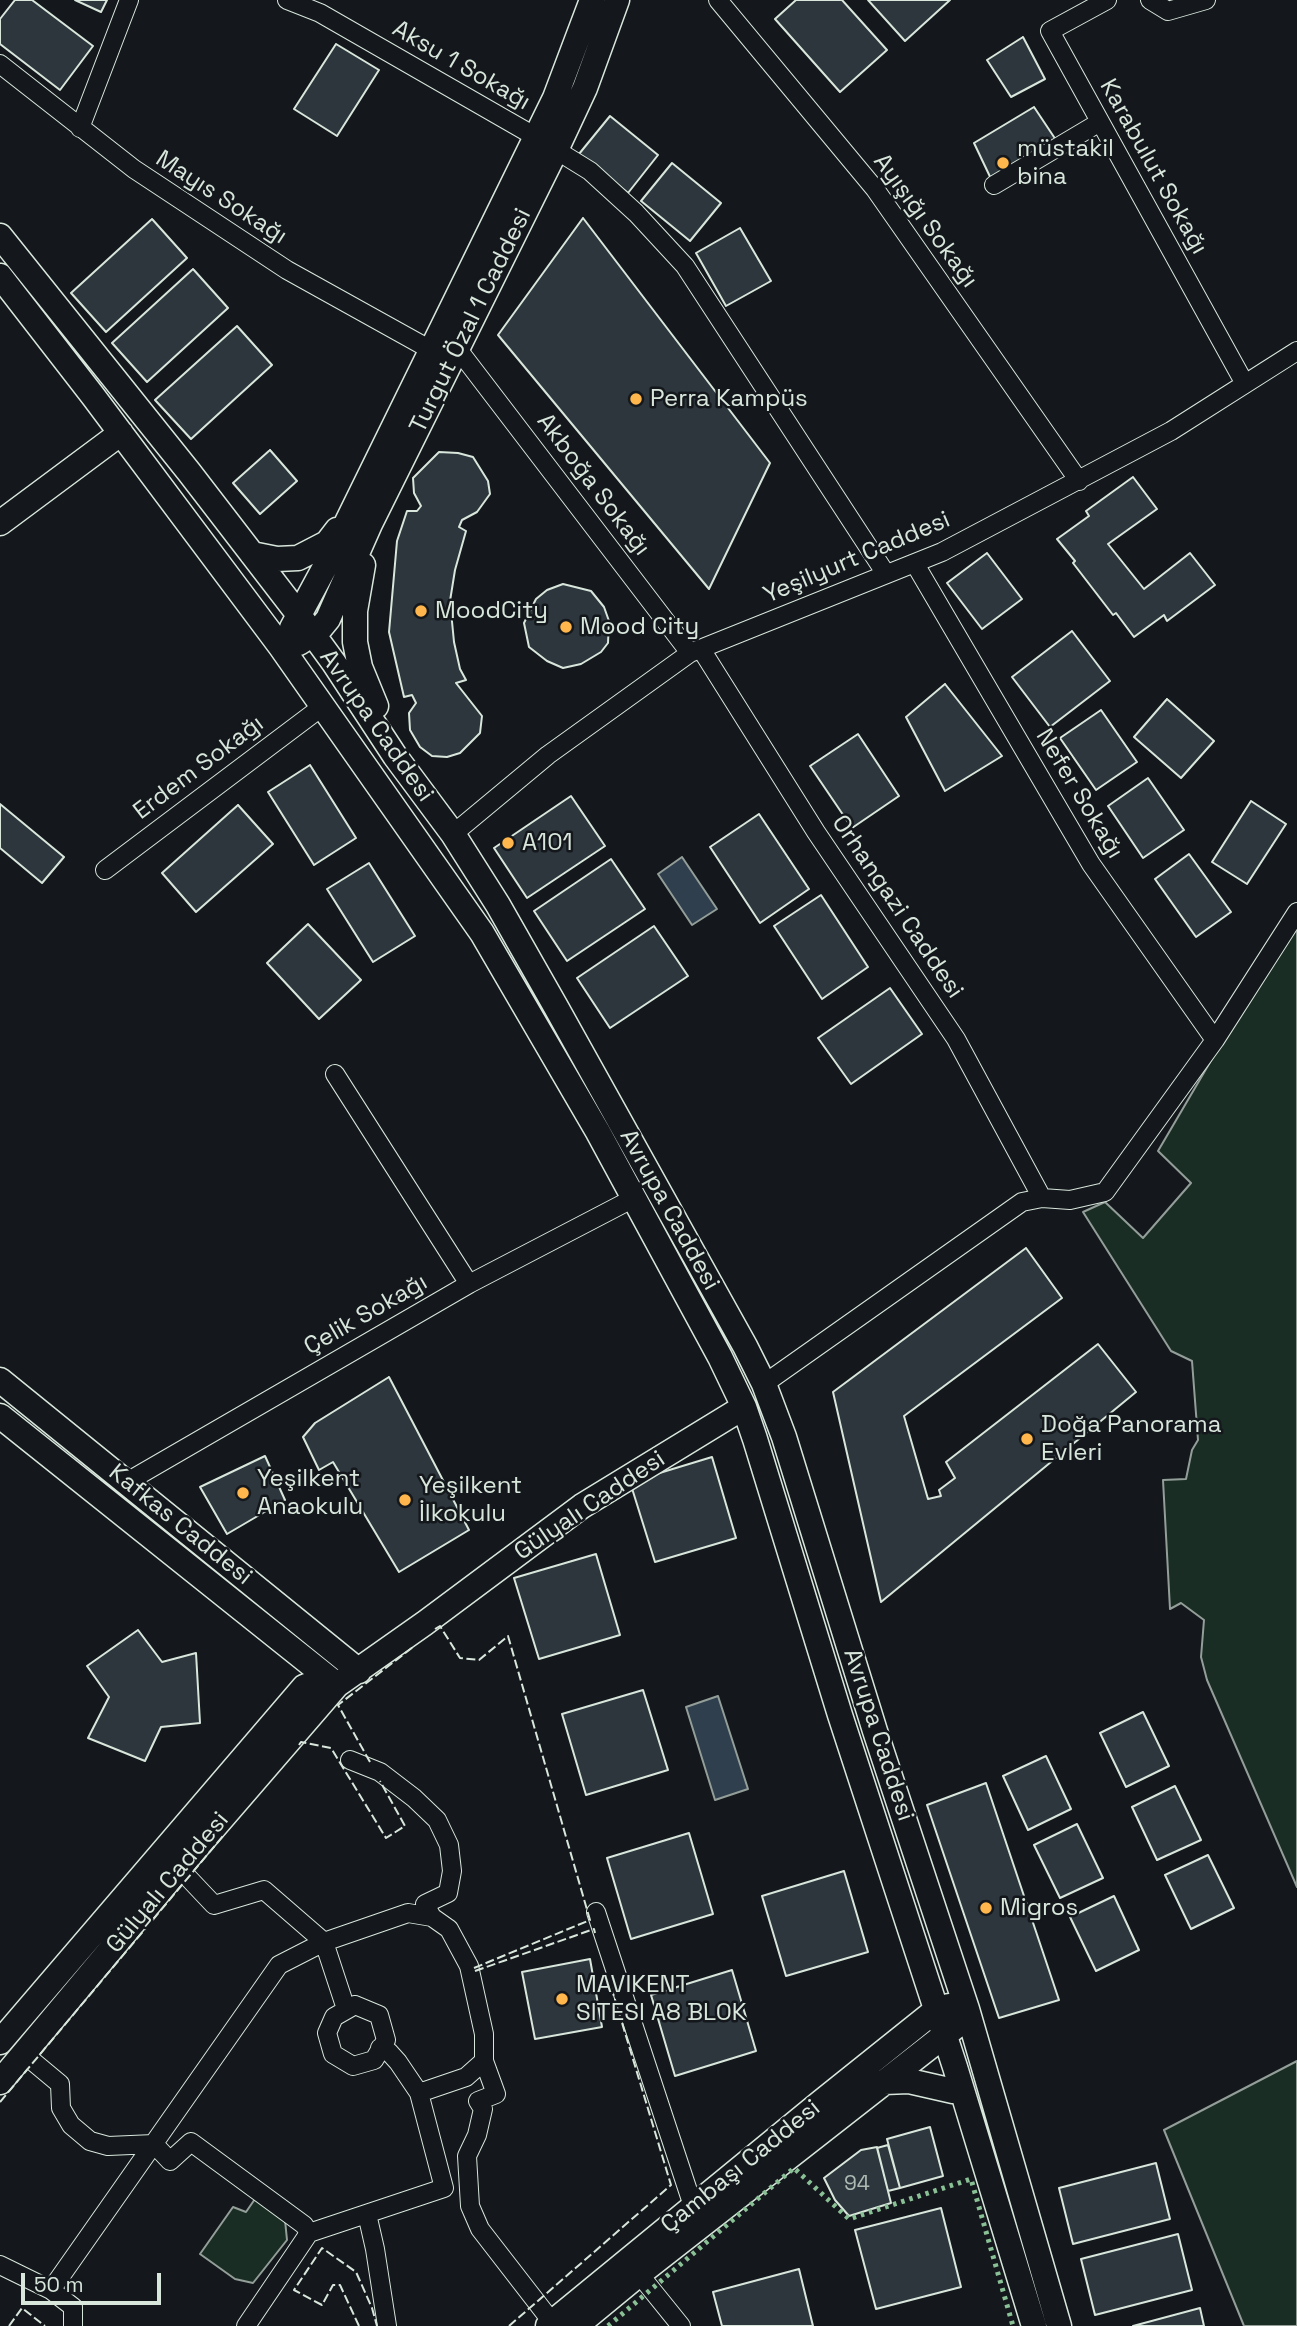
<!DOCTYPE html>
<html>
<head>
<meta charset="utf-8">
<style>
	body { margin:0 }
	#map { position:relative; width:1297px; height:2326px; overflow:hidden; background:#14181c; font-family:"Space Grotesk",sans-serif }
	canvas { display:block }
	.scale { position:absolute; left:21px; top:2273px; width:140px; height:32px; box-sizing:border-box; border:4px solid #d8e6dc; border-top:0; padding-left:9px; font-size:21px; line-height:24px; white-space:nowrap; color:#d8e6dc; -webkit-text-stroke:5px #14181c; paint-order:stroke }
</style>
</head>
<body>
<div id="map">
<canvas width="1297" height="2326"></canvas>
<div class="scale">50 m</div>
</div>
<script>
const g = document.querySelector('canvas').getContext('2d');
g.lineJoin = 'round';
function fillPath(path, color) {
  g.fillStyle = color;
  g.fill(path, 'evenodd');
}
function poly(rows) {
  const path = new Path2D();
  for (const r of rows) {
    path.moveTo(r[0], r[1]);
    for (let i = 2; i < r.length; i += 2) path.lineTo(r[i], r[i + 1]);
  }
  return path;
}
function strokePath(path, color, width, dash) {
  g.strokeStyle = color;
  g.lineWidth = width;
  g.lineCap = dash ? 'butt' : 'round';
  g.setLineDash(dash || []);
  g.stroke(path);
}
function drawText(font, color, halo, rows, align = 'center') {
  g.font = font + ' "Space Grotesk",sans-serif';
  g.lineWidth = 5;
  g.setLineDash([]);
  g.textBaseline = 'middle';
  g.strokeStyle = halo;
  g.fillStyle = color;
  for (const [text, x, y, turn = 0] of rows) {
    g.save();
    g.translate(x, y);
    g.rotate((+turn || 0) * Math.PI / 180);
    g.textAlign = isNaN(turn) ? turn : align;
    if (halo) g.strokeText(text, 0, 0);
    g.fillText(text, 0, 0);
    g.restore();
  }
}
const green = poly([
	[1297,926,1297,1887,1207,1680,1201,1657,1204,1620,1181,1603,1170,1609,1163,1480,1186,1479,1192,1450,1198,1440,1192,1361,1171,1351,1083,1212,1105,1202,1143,1238,1191,1183,1158,1151,1219,1047,1297,926],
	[1297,2061,1297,2326,1244,2326,1164,2130,1297,2061],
	[257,2196,285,2220,287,2240,253,2283,235,2279,200,2254,233,2207,246,2212,257,2196]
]);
fillPath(green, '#1a2d24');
strokePath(green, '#939e99', 2);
const water = poly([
	[682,857,717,909,692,925,658,874,682,857],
	[718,1696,748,1789,715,1800,686,1707,718,1696]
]);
fillPath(water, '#2f3f4d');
strokePath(water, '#939e99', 2);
const building = poly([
	[15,0,32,0,93,46,60,90,0,44,0,19,15,0],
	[75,0,107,0,101,12,75,0],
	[796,0,842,0,887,50,840,92,775,19,796,0],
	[868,0,950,0,905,41,868,0],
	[1023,37,1045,79,1011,97,987,60,1023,37],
	[336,44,379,70,337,136,294,109,336,44],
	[1034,107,1056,140,993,183,974,143,1034,107],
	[610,116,658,155,628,193,579,154,610,116],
	[672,163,721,203,690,241,641,201,672,163],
	[583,218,770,463,709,589,498,335,583,218],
	[152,219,187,258,106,332,71,293,152,219],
	[740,228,771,281,726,306,696,253,740,228],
	[193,269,228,308,147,382,112,343,193,269],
	[237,326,272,365,191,439,155,400,237,326],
	[270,450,297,481,260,514,233,483,270,450],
	[439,452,458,453,473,457,488,481,490,494,477,512,462,520,459,527,466,531,455,570,450,601,454,642,460,669,466,680,456,683,482,716,480,733,460,753,447,757,432,756,420,747,410,730,409,713,416,703,412,695,404,697,389,632,397,541,407,511,417,511,421,506,414,493,413,478,439,452],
	[1133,477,1157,509,1108,544,1144,589,1190,553,1215,585,1167,621,1164,615,1134,637,1116,613,1113,615,1073,563,1075,561,1057,539,1089,516,1086,511,1133,477],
	[987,553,1022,599,982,629,947,583,987,553],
	[563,584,591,591,604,607,609,621,608,643,601,652,581,664,563,668,547,661,529,647,524,623,536,599,547,590,563,584],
	[1072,631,1110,681,1050,727,1012,677,1072,631],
	[945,684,1002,756,945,791,906,717,945,684],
	[1167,699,1214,741,1181,778,1134,737,1167,699],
	[1101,710,1137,762,1096,790,1060,738,1101,710],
	[858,734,899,796,852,828,810,766,858,734],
	[310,765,356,838,314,865,268,792,310,765],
	[1148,778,1184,830,1143,858,1108,806,1148,778],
	[571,796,605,846,527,898,494,848,571,796],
	[1251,801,1286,824,1247,884,1212,862,1251,801],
	[0,804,64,857,42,883,0,848,0,804],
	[238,805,273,844,196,912,162,873,238,805],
	[759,814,809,889,760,923,710,847,759,814],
	[1189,854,1231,912,1196,937,1155,879,1189,854],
	[611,859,645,909,567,961,534,911,611,859],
	[369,863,415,936,373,962,327,889,369,863],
	[821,895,868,967,822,999,774,926,821,895],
	[308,924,361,980,319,1019,267,963,308,924],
	[654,926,688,976,610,1028,577,978,654,926],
	[890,988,922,1034,851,1084,818,1038,890,988],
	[1026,1248,1062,1298,904,1416,928,1499,941,1496,939,1490,955,1478,946,1462,1098,1344,1136,1392,881,1602,833,1392,1026,1248],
	[389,1377,469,1530,399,1572,333,1462,319,1470,303,1437,315,1423,389,1377],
	[265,1456,285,1500,227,1534,200,1487,265,1456],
	[712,1457,736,1538,655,1562,630,1482,712,1457],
	[596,1554,620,1635,539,1659,514,1578,596,1554],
	[138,1630,162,1662,196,1653,200,1723,161,1727,145,1761,88,1738,109,1697,87,1666,138,1630],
	[643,1690,668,1770,586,1795,562,1714,643,1690],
	[1143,1712,1169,1766,1126,1787,1100,1733,1143,1712],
	[1046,1756,1071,1809,1028,1830,1003,1776,1046,1756],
	[986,1783,1059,2000,999,2018,927,1805,986,1783],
	[1175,1786,1201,1840,1157,1860,1132,1807,1175,1786],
	[1077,1824,1103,1878,1060,1898,1034,1845,1077,1824],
	[689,1833,713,1914,631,1939,607,1858,689,1833],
	[1208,1855,1234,1908,1191,1929,1165,1875,1208,1855],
	[844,1871,868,1952,786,1976,762,1896,844,1871],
	[1114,1896,1139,1950,1096,1971,1070,1917,1114,1896],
	[590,1959,602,2027,535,2039,522,1972,590,1959],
	[732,1970,756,2051,675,2076,651,1995,732,1970],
	[930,2127,943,2176,900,2188,887,2139,930,2127],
	[888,2145,900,2188,888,2191,877,2148,888,2145],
	[877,2147,891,2203,849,2216,835,2200,824,2178,861,2150,877,2147],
	[1156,2163,1170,2219,1073,2244,1059,2188,1156,2163],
	[941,2208,961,2287,876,2309,855,2230,941,2208],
	[1178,2234,1192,2290,1095,2315,1081,2259,1178,2234],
	[799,2269,813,2326,722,2326,713,2292,799,2269],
	[1200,2308,1204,2326,1133,2326,1200,2308]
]);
fillPath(building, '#2c363c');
strokePath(building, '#d8e6dc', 2);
const street = poly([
	[287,0,320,13,536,137],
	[718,0,875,189,1079,481],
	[1107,0,1050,31,1245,384],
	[1150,0,1168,11,1206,0],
	[0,64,134,169,287,270,431,350],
	[80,128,129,0],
	[556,150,590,171,636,213,685,266,886,574],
	[994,185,1100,122],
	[457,348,690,653],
	[915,564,1091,864,1215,1040],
	[701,649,816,832,956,1039,1042,1198],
	[453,834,548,755,690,653,942,552,1171,431,1297,351],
	[105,870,323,706],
	[335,1074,469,1284],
	[764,1384,1022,1202,1042,1198,1070,1200,1105,1192,1215,1040,1297,912],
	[127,1482,469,1284,634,1198],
	[350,1760,380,1772,414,1798,437,1820,449,1845,452,1871,448,1893,425,1904,432,1917],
	[179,1868,214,1905,264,1890,324,1942,346,2009],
	[596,1912,693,2206],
	[355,2005,379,2015,386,2040,374,2060,353,2066,333,2054,327,2033,334,2017,355,2005],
	[380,2048,389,2052,398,2062,419,2093],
	[24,2054,60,2084,61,2108,71,2125,90,2141,108,2146,154,2144,170,2161,191,2142,304,2225,309,2233],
	[484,2061,496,2094,478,2101,483,2109,477,2135,467,2156,470,2206,480,2229,552,2322],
	[367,2214,375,2249,387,2326],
	[0,2265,51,2290,279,1965,324,1942,408,1913,432,1917,449,1929,469,1966,484,2034,484,2061,466,2077,419,2093,444,2188,309,2233,246,2326],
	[639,2274,681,2326],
	[51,2290,73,2307,73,2326]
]);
const secondary = poly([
	[0,236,189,472,299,615,334,663,395,756,453,834,498,905,556,1007,745,1346,764,1384,784,1437,875,1731,967,2009,1059,2326],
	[0,276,93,396,281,647,482,933,598,1132,720,1357,744,1407,755,1439,840,1715,955,2067,1034,2326],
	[0,523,121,433],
	[252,554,277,559,298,558,327,543,337,530],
	[363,565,355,611,355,642,360,667,376,706],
	[292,628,326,565,555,98,592,0],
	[299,643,319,630,328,619,370,524,556,150,585,88,617,0],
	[0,1380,359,1671],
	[0,1416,337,1685],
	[0,2042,304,1687,318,1681,337,1685],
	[0,2082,179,1868,337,1685,425,1623,582,1506,744,1407],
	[884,2082,909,2081,953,2091,962,2091],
	[548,2326,820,2103,936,2010,949,2006],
	[576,2326,639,2274,955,2027]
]);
strokePath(street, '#d8e6dc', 20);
strokePath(secondary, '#d8e6dc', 27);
strokePath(street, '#14181c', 18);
strokePath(secondary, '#14181c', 24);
strokePath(poly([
	[608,2326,794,2168,849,2219,971,2179,1013,2326]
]), '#8ac095', 5, [3.5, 5]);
strokePath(poly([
	[435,1629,440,1626,460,1658,479,1660,508,1636,590,1920,474,1968],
	[299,1745,301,1742,331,1748,386,1838,405,1826,380,1781],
	[370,1762,338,1705,413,1647],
	[475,1971,594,1929,595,1933],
	[0,2102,223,1836],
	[9,2326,22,2308,45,2326],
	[359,2326,340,2285,333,2285,322,2305,294,2290,322,2248,356,2272,372,2308,377,2326],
	[509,2326,671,2185,610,1983]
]), '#d8e6dc', 2, [9, 3.5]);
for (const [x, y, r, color] of [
	[1003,163,7,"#ffb74d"],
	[636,399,7,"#ffb74d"],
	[421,611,7,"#ffb74d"],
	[566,627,7,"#ffb74d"],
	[508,843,7,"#ffb74d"],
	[1027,1439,7,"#ffb74d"],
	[243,1493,7,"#ffb74d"],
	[405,1500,7,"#ffb74d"],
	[986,1908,7,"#ffb74d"],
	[562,1999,7,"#ffb74d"]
]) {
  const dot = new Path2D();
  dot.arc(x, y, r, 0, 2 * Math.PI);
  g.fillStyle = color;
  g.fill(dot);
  strokePath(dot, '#14181c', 2.5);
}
drawText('21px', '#adbab4', null, [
	["94",857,2184]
]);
drawText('24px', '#d8e6dc', '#14181c', [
	["Aksu 1 Sokağı",461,66,30],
	["Karabulut Sokağı",1153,167,61],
	["Mayıs Sokağı",221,198,33],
	["Ayışığı Sokağı",925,221,54],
	["Turgut Özal 1 Caddesi",471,321,-64],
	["Akboğa Sokağı",593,485,53],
	["Yeşilyurt Caddesi",857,558,-23],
	["Avrupa Caddesi",376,726,55],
	["Erdem Sokağı",199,768,-37],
	["Nefer Sokağı",1079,794,59],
	["Orhangazi Caddesi",897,907,56],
	["Avrupa Caddesi",669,1210,61],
	["Çelik Sokağı",366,1315,-30],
	["Gülyalı Caddesi",590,1506,-34],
	["Kafkas Caddesi",180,1525,39],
	["Avrupa Caddesi",878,1735,72],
	["Gülyalı Caddesi",168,1883,-50],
	["Çambaşı Caddesi",741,2167,-39]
]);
drawText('24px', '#d8e6dc', '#14181c', [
	["müstakil",1017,149],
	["bina",1017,177],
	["Perra Kampüs",650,399],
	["MoodCity",435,611],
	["Mood City",580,627],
	["A101",522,843],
	["Doğa Panorama",1041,1425],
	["Evleri",1041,1453],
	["Yeşilkent",257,1479],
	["Anaokulu",257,1507],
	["Yeşilkent",419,1486],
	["İlkokulu",419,1514],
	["Migros",1000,1908],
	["MAVIKENT",576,1985],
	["SITESI A8 BLOK",576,2013]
], 'left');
</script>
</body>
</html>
